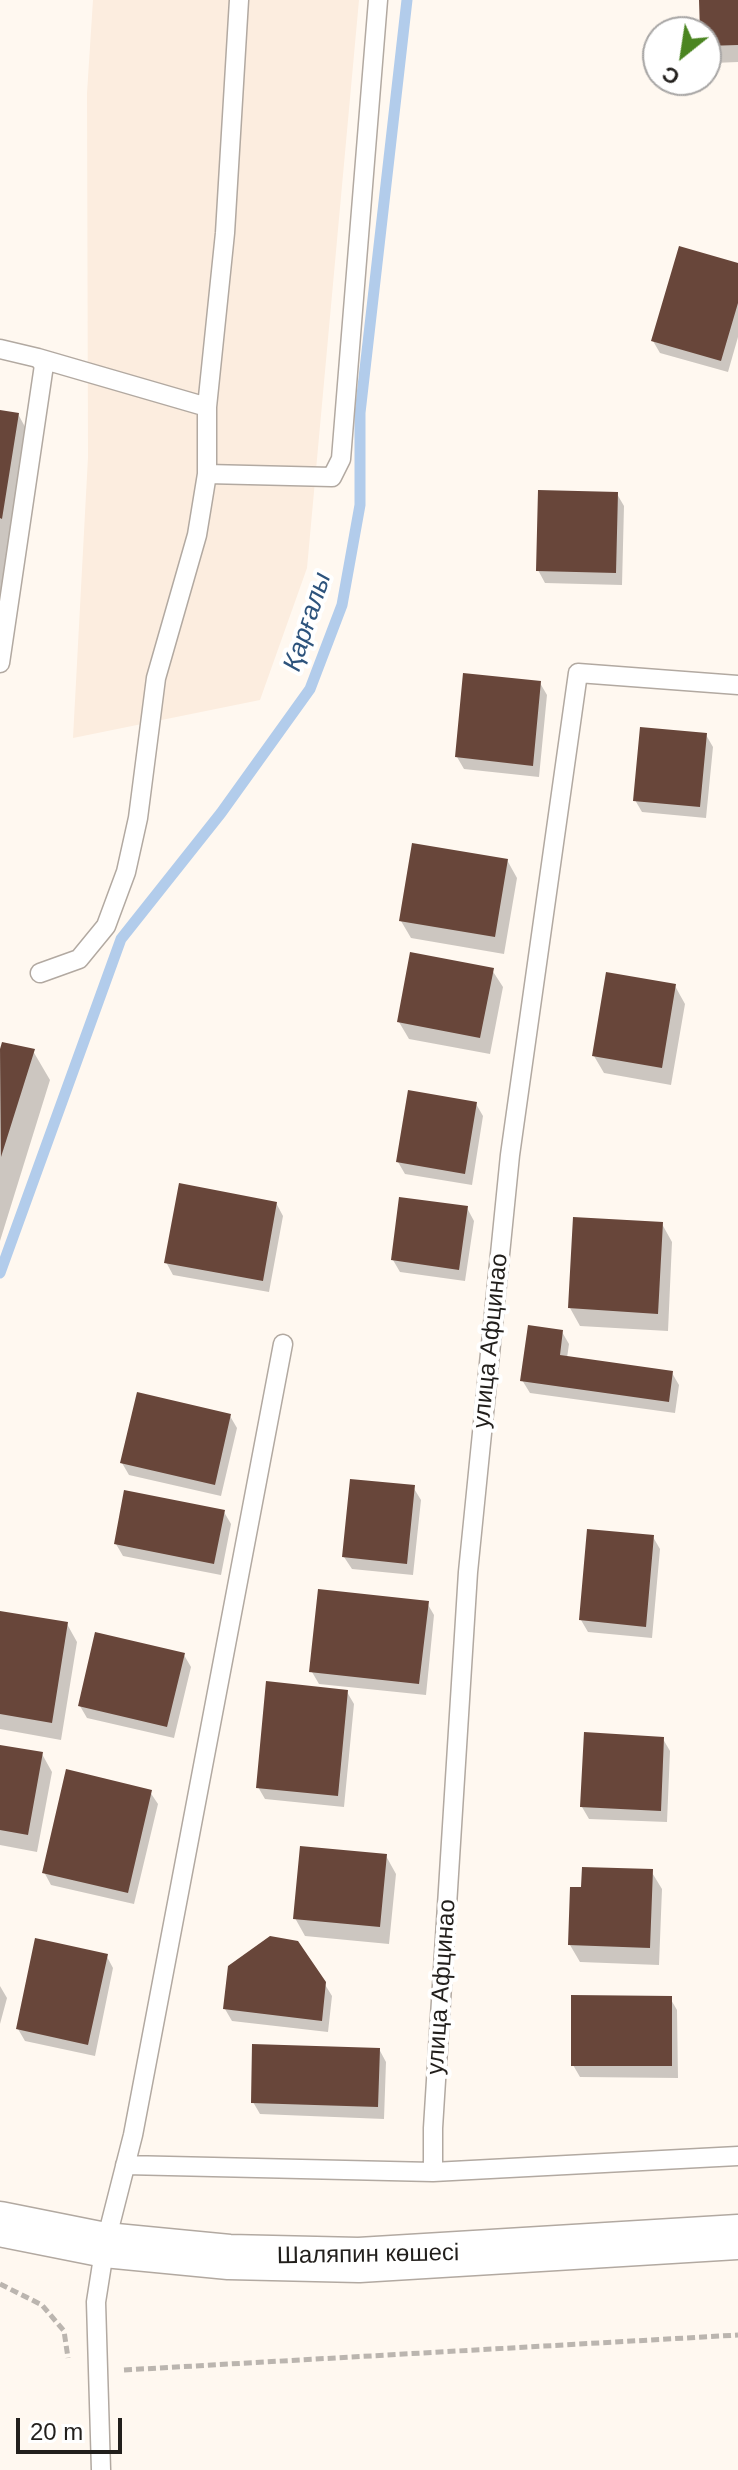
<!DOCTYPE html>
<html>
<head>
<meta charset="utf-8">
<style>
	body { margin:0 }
	#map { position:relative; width:738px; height:2470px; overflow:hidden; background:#fff8f0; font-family:Helvetica,sans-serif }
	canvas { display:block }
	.north { position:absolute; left:642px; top:16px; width:80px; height:80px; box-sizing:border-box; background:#fff; border:2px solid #a7a5a4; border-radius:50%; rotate:210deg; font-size:22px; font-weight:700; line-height:32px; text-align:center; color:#221f1c }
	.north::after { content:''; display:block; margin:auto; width:28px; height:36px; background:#4b8521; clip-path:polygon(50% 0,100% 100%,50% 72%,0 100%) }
	.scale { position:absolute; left:16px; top:2418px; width:106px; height:36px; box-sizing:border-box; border:4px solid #221f1c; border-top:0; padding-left:10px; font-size:24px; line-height:28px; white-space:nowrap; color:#221f1c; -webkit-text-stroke:6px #fff; paint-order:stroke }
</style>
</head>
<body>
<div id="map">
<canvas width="738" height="2470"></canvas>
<div class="north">С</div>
<div class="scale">20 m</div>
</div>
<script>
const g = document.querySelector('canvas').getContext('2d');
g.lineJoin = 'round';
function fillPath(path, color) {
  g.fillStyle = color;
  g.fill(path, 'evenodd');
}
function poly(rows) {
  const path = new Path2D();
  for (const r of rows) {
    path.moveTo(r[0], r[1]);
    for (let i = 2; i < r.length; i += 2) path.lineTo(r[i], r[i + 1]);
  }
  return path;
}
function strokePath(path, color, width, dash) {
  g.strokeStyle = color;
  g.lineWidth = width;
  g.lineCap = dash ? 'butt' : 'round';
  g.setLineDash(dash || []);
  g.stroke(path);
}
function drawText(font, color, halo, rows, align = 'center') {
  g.font = font + ' Helvetica,sans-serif';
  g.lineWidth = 8;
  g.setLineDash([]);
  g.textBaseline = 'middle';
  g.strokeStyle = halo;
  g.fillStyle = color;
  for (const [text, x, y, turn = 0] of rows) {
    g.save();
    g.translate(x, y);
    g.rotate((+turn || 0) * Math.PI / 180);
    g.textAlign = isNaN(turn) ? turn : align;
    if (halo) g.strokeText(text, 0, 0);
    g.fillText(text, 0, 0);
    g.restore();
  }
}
fillPath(poly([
	[93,0,359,0,307,568,260,700,73,738,88,457,87,93]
]), '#fceddf');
fillPath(poly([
	[701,0,738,0,738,62,713,63,706,52,706,32,702,32],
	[738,265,738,337,728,372,660,353,653,341],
	[0,412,18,414,30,436,0,622],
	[617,494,624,506,622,585,545,583,538,570],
	[540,683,547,695,539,777,464,769,457,757],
	[706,735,713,747,706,818,642,812,635,800],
	[507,860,517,878,504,954,411,938,401,921],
	[492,970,503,987,490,1054,409,1039,399,1022],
	[675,986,685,1004,671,1085,604,1073,594,1056],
	[4,1045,33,1051,50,1080,0,1241,0,1056],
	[476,1104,483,1116,472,1185,405,1174,398,1162],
	[276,1203,283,1216,269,1292,173,1275,166,1262],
	[467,1208,474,1221,465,1281,400,1272,393,1260],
	[662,1224,672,1242,668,1331,580,1326,570,1308],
	[562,1332,569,1344,567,1358,672,1373,679,1385,675,1413,530,1393,522,1380],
	[230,1416,237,1428,221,1496,129,1475,122,1463],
	[413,1487,421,1500,413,1575,352,1569,344,1557],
	[224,1512,231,1524,221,1575,123,1556,116,1544],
	[653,1537,660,1549,652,1638,588,1632,581,1620],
	[427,1603,434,1615,426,1695,319,1684,312,1672],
	[0,1613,67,1624,77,1642,61,1740,0,1729],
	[184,1655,191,1667,174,1738,87,1718,80,1706],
	[347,1692,354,1704,344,1807,265,1799,258,1787],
	[663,1739,670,1751,667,1822,589,1819,582,1807],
	[0,1747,42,1754,52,1772,37,1852,0,1845],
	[150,1792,158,1804,134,1904,51,1885,44,1872],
	[386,1856,396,1874,389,1944,305,1936,295,1918],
	[651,1871,662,1889,659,1965,580,1962,570,1945,583,1889],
	[106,1955,113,1968,95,2056,25,2041,18,2029],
	[324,1983,332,1996,328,2032,232,2021,225,2009],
	[0,1986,7,1998,0,2024],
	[670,1998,677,2010,678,2078,580,2077,573,2065],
	[379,2049,386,2062,384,2119,260,2114,253,2102]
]), '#0003');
strokePath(poly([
	[0,1273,121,939,221,813,310,689,342,605,360,505,360,413,407,0]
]), '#b2cceb', 11);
fillPath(poly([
	[699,0,738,0,738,45,706,46,706,32,700,32],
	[679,246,738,263,738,303,721,361,651,341],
	[0,410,19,413,2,519,0,518],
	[538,490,618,492,616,573,536,571],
	[463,673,541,681,533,766,455,757],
	[640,727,707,733,700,807,633,801],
	[412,843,508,859,495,937,399,921],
	[410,952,494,968,480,1038,397,1022],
	[606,972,676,984,662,1068,592,1056],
	[2,1042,35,1049,1,1157,0,1049],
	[408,1090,477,1102,465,1174,396,1162],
	[179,1183,277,1202,263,1281,164,1263],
	[399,1197,468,1206,459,1270,391,1260],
	[573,1217,663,1222,658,1314,568,1308],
	[528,1325,563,1330,560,1355,673,1371,669,1402,520,1381],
	[137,1392,231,1414,215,1485,120,1463],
	[350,1479,415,1485,407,1564,342,1557],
	[124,1490,225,1510,214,1564,114,1544],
	[587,1529,654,1535,646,1627,579,1620],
	[318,1589,429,1601,419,1684,309,1672],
	[0,1611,68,1622,52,1723,0,1714],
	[95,1632,185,1653,167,1727,78,1706],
	[266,1681,348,1690,338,1796,256,1788],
	[584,1732,664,1737,661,1811,580,1807],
	[0,1745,43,1752,28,1835,0,1830],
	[66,1769,152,1790,128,1893,42,1873],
	[300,1846,387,1854,380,1927,293,1919],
	[582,1867,653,1869,650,1948,568,1945,570,1887,581,1887],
	[270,1936,298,1941,326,1982,322,2021,223,2009,228,1966],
	[35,1938,108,1954,88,2045,16,2029],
	[571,1995,672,1996,672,2066,571,2066],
	[252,2044,380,2048,378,2107,251,2103]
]), '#68463a');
const service = poly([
	[0,349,38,358,44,365,0,663],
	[38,358,207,407],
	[207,474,332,477,341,459,378,0],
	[40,973,79,959,106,926,126,872,138,818,156,678,197,535,207,474,207,407,225,233,239,0],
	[125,2165,433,2172,738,2156],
	[433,2172,433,2128,468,1572,510,1155,578,673,738,685],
	[101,2470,96,2302,105,2245,133,2135,283,1344]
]);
const secondary = poly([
	[0,2224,105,2245,229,2257,359,2260,738,2237]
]);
strokePath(service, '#b2a9a1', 21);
strokePath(secondary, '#b2a9a1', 47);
strokePath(poly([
	[0,2284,42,2305,64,2331,68,2358],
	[124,2370,738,2335]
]), '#bbb5af', 5, [8, 4]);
strokePath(service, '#fff', 18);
strokePath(secondary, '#fff', 44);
drawText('24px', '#221f1c', '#fff', [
	["улица Афцинао",491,1341,-84],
	["улица Афцинао",442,1987,-86],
	["Шаляпин көшесі",368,2255,-1]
]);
drawText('italic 26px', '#2d537c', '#fff', [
	["Қарғалы",308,622,-72]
]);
</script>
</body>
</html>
